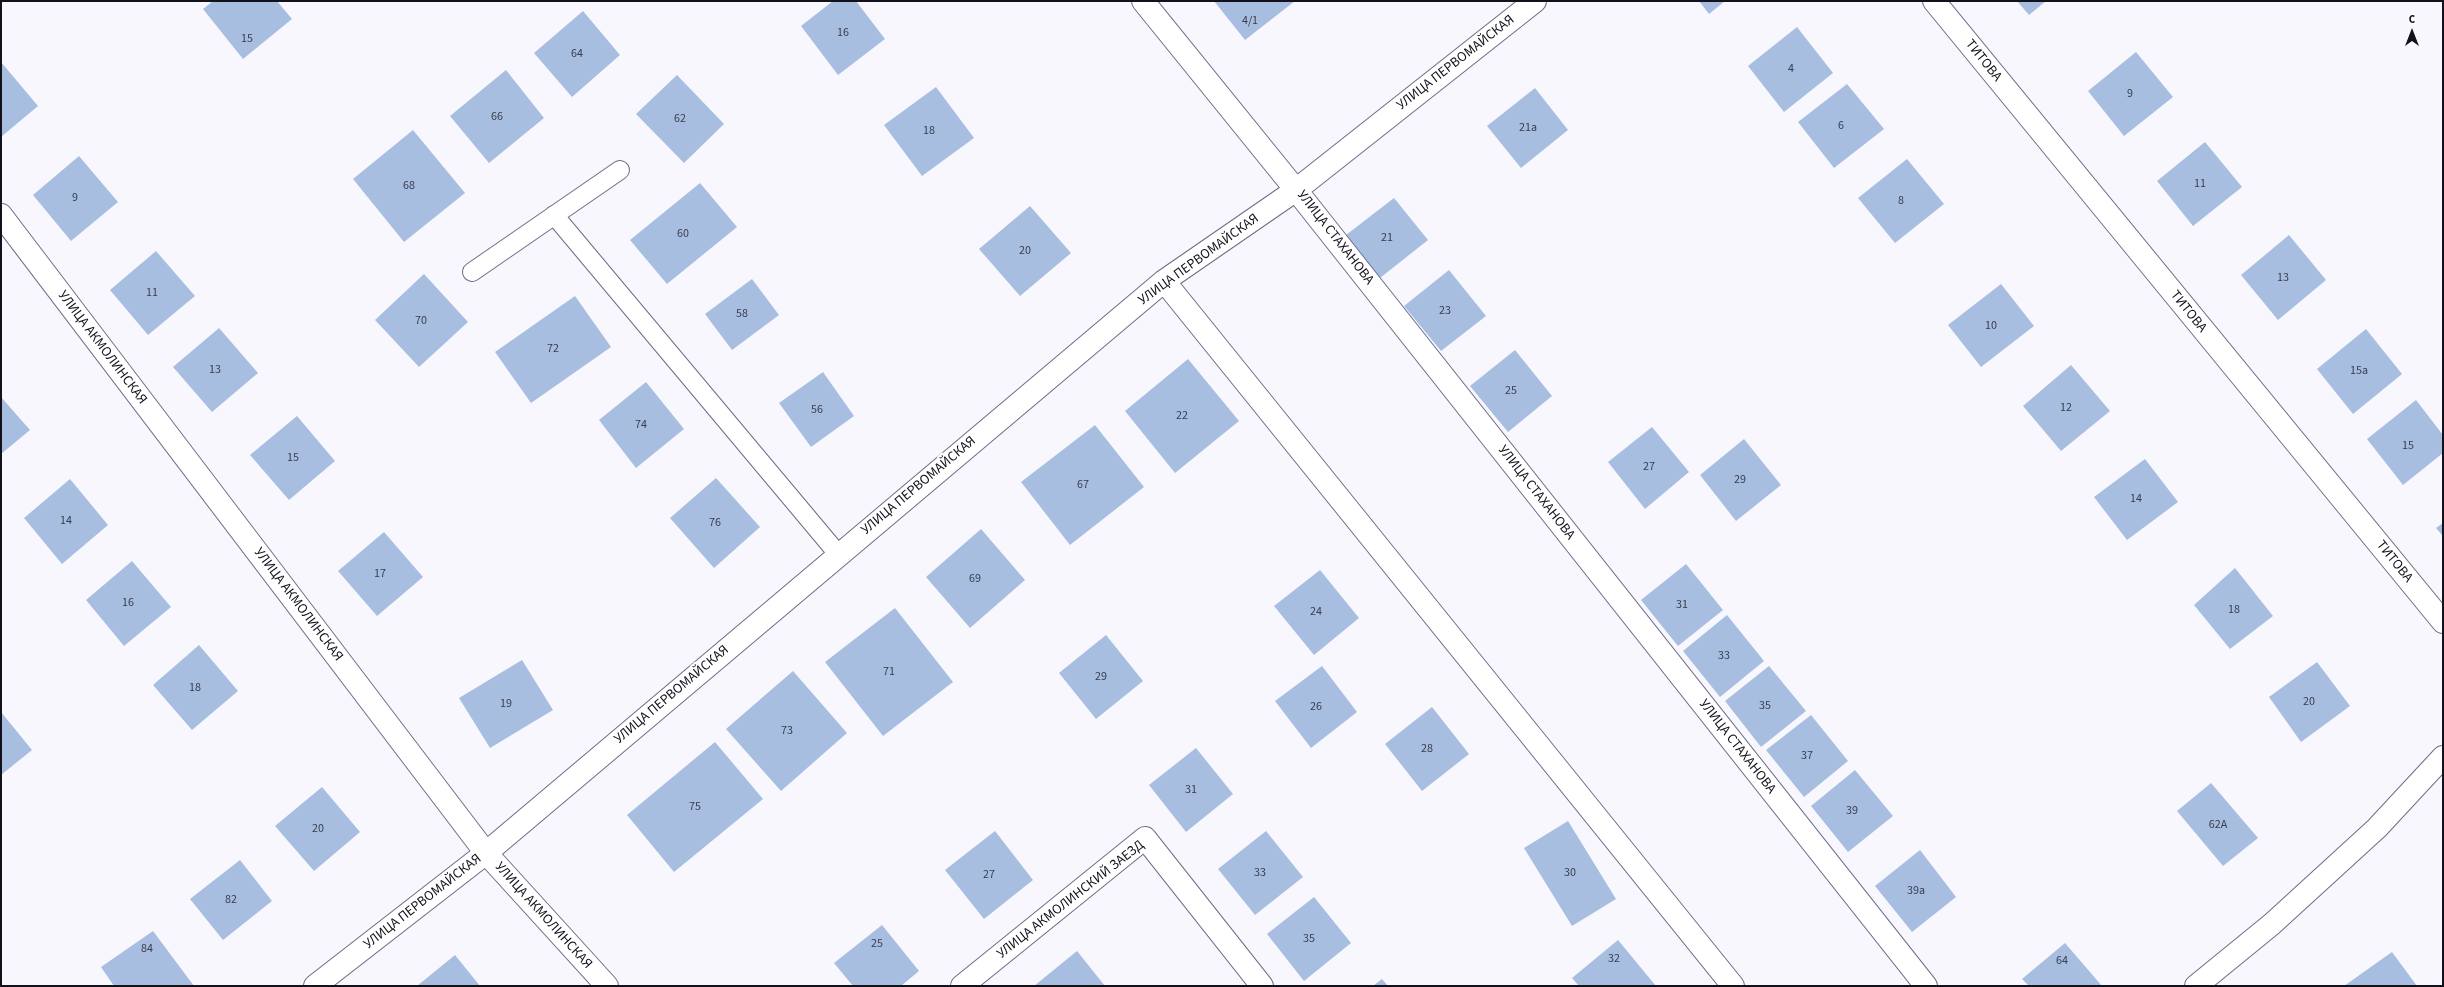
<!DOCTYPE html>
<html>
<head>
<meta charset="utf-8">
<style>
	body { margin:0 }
	#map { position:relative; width:2444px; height:987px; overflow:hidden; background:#f7f7fd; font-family:"Source Sans 3",sans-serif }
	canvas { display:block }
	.frame { position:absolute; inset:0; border:2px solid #13121c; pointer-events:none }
	.north { position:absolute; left:2392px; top:12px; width:40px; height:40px; -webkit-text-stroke:3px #fff; paint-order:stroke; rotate:0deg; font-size:11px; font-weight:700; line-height:16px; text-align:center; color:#13121c }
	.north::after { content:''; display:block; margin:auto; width:14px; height:18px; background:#13121c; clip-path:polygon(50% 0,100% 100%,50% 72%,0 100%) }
</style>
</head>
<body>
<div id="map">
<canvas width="2444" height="987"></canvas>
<div class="frame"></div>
<div class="north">С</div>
</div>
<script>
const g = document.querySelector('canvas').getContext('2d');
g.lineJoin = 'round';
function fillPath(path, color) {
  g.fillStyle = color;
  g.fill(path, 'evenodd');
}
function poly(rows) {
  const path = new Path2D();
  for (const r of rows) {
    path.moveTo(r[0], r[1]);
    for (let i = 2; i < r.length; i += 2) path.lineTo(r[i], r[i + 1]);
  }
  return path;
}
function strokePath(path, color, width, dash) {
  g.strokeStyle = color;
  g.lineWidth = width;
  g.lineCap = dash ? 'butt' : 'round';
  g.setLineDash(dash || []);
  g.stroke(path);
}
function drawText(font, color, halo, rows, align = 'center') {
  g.font = font + ' "Source Sans 3",sans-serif';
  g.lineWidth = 4;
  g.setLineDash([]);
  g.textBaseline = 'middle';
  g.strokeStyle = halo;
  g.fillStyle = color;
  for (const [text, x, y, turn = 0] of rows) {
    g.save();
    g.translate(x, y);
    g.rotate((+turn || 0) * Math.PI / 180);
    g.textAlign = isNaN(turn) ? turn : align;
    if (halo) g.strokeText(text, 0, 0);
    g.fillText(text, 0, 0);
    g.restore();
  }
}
fillPath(poly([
	[213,1,277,1,292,19,243,59,203,9],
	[833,1,856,1,885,39,838,75,801,26],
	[1214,1,1295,1,1245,40],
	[1699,1,1725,1,1709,14],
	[2017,1,2046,1,2029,15],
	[583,11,620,55,572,97,534,53],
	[1797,27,1833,73,1784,112,1748,66],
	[2136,52,2173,97,2124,136,2088,91],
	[1,62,38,106,1,137],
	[506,70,544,118,489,163,450,116],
	[677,75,724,124,684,163,636,114],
	[1847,84,1884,129,1834,168,1798,122],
	[936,87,974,138,922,176,884,125],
	[1535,88,1568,130,1521,168,1487,126],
	[413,130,465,193,404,242,353,179],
	[2205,142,2242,187,2193,226,2157,181],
	[79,156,118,202,71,241,33,195],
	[1907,159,1944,204,1895,243,1858,198],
	[700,183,737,227,667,284,630,240],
	[1394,198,1428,240,1380,278,1346,235],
	[1030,206,1071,253,1020,296,979,249],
	[2289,235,2326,280,2278,320,2241,275],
	[156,251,195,296,148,335,110,290],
	[1449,270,1486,316,1441,351,1404,306],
	[424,274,468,322,419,367,375,320],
	[752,279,779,315,732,350,705,314],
	[2001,284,2034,326,1981,367,1948,325],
	[575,296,611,347,531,403,495,352],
	[219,328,258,373,212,412,173,367],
	[2366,329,2402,374,2353,414,2317,369],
	[1515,350,1552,396,1508,432,1470,386],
	[1188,359,1239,421,1175,473,1125,411],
	[2071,365,2110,411,2061,451,2023,406],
	[823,372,854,416,811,447,779,403],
	[646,382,684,429,636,468,599,420],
	[1,397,30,430,1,454],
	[2416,400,2443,435,2443,453,2403,485,2367,439],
	[297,416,335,461,289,500,250,455],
	[1095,425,1144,487,1070,545,1021,482],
	[1652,427,1689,472,1645,509,1608,462],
	[1744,439,1781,485,1736,521,1700,475],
	[2145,459,2178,502,2127,540,2094,497],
	[716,478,760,527,714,568,670,518],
	[70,479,108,525,62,564,24,518],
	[2443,523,2443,536,2436,528],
	[981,529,1025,580,970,628,926,577],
	[384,532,423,577,377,616,338,571],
	[132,561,171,607,124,646,86,600],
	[1686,564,1723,610,1678,646,1641,600],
	[2235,568,2273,616,2230,649,2194,605],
	[1320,570,1359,618,1314,655,1274,606],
	[895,608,953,682,883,736,825,662],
	[1727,615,1764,661,1720,697,1683,651],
	[1106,635,1143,681,1096,719,1059,673],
	[199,645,238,691,192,730,153,685],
	[522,660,553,710,490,748,459,698],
	[2317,662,2350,706,2301,742,2269,697],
	[1322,666,1357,712,1311,748,1275,701],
	[1769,666,1806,711,1761,747,1725,701],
	[793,671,847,733,781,791,726,729],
	[1432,707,1469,754,1422,791,1385,744],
	[1,712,32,750,1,775],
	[1811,715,1848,761,1804,797,1766,750],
	[715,742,763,799,674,872,627,815],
	[1196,748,1233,794,1186,832,1149,785],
	[1855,770,1893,816,1848,852,1811,806],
	[2211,783,2258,838,2223,866,2177,811],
	[322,787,360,832,314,871,275,826],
	[1568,821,1616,899,1572,926,1524,848],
	[995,831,1033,880,984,919,945,870],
	[1266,831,1303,877,1255,915,1218,869],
	[1920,850,1956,897,1912,932,1875,886],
	[240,860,272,901,223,940,190,899],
	[1314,897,1351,943,1304,981,1267,934],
	[882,925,919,971,901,986,853,986,834,963],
	[153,931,194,986,114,986,101,967],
	[1618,940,1656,986,1579,986,1572,978],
	[2065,943,2102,986,2029,986,2022,979],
	[1077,951,1105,986,1034,986],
	[2392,952,2417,986,2344,986],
	[455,955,480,986,417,986],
	[1382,979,1388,986,1373,986]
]), '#a8bee1');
const service = poly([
	[554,215,838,554],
	[472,272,620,170]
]);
const minor = poly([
	[1143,1,1296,190,1926,986],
	[1934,1,2443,622],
	[1,215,486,853,607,986],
	[1164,281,1733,986],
	[315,986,486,853,1164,281,1296,190,1535,1],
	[962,986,1145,838,1262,986],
	[2196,986,2272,924,2377,828,2443,757]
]);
strokePath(service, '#6e6d87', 20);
strokePath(minor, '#6e6d87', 24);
strokePath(service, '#fff', 18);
strokePath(minor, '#fff', 22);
drawText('12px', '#383d4d', null, [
	["4/1",1250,21],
	["16",843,33],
	["15",247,39],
	["64",577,54],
	["4",1791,69],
	["9",2130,94],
	["66",497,117],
	["62",680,119],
	["6",1841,126],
	["21а",1528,128],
	["18",929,131],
	["11",2200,184],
	["68",409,186],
	["9",75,198],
	["8",1901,201],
	["60",683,234],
	["21",1387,238],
	["20",1025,251],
	["13",2283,278],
	["11",152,293],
	["23",1445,311],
	["58",742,314],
	["70",421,321],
	["10",1991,326],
	["72",553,349],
	["13",215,370],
	["15а",2359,371],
	["25",1511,391],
	["12",2066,408],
	["56",817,410],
	["22",1182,416],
	["74",641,425],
	["15",2408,446],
	["15",293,458],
	["27",1649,467],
	["29",1740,480],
	["67",1083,485],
	["14",2136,499],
	["14",66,521],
	["76",715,523],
	["17",380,574],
	["69",975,579],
	["16",128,603],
	["31",1682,605],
	["18",2234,610],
	["24",1316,612],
	["33",1724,656],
	["71",889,672],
	["29",1101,677],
	["18",195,688],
	["20",2309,702],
	["19",506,704],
	["35",1765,706],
	["26",1316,707],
	["73",787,731],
	["28",1427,749],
	["37",1807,756],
	["31",1191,790],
	["75",695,807],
	["39",1852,811],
	["62А",2218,825],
	["20",318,829],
	["33",1260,873],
	["30",1570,873],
	["27",989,875],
	["39а",1916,891],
	["82",231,900],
	["35",1309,939],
	["25",877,944],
	["84",147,949],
	["32",1614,959],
	["64",2062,961]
]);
drawText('14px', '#13121c', '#fff', [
	["ТИТОВА",1983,61,51],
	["УЛИЦА ПЕРВОМАЙСКАЯ",1456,63,-38],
	["УЛИЦА СТАХАНОВА",1335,238,52],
	["УЛИЦА ПЕРВОМАЙСКАЯ",1199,260,-36],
	["ТИТОВА",2188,312,51],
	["УЛИЦА АКМОЛИНСКАЯ",102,348,53],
	["УЛИЦА ПЕРВОМАЙСКАЯ",919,486,-40],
	["УЛИЦА СТАХАНОВА",1536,493,52],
	["ТИТОВА",2394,562,51],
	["УЛИЦА АКМОЛИНСКАЯ",298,605,53],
	["УЛИЦА ПЕРВОМАЙСКАЯ",672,695,-40],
	["УЛИЦА СТАХАНОВА",1737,747,52],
	["УЛИЦА АКМОЛИНСКИЙ ЗАЕЗД",1071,900,-38],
	["УЛИЦА ПЕРВОМАЙСКАЯ",423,902,-38],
	["УЛИЦА АКМОЛИНСКАЯ",543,916,48]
]);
</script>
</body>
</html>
